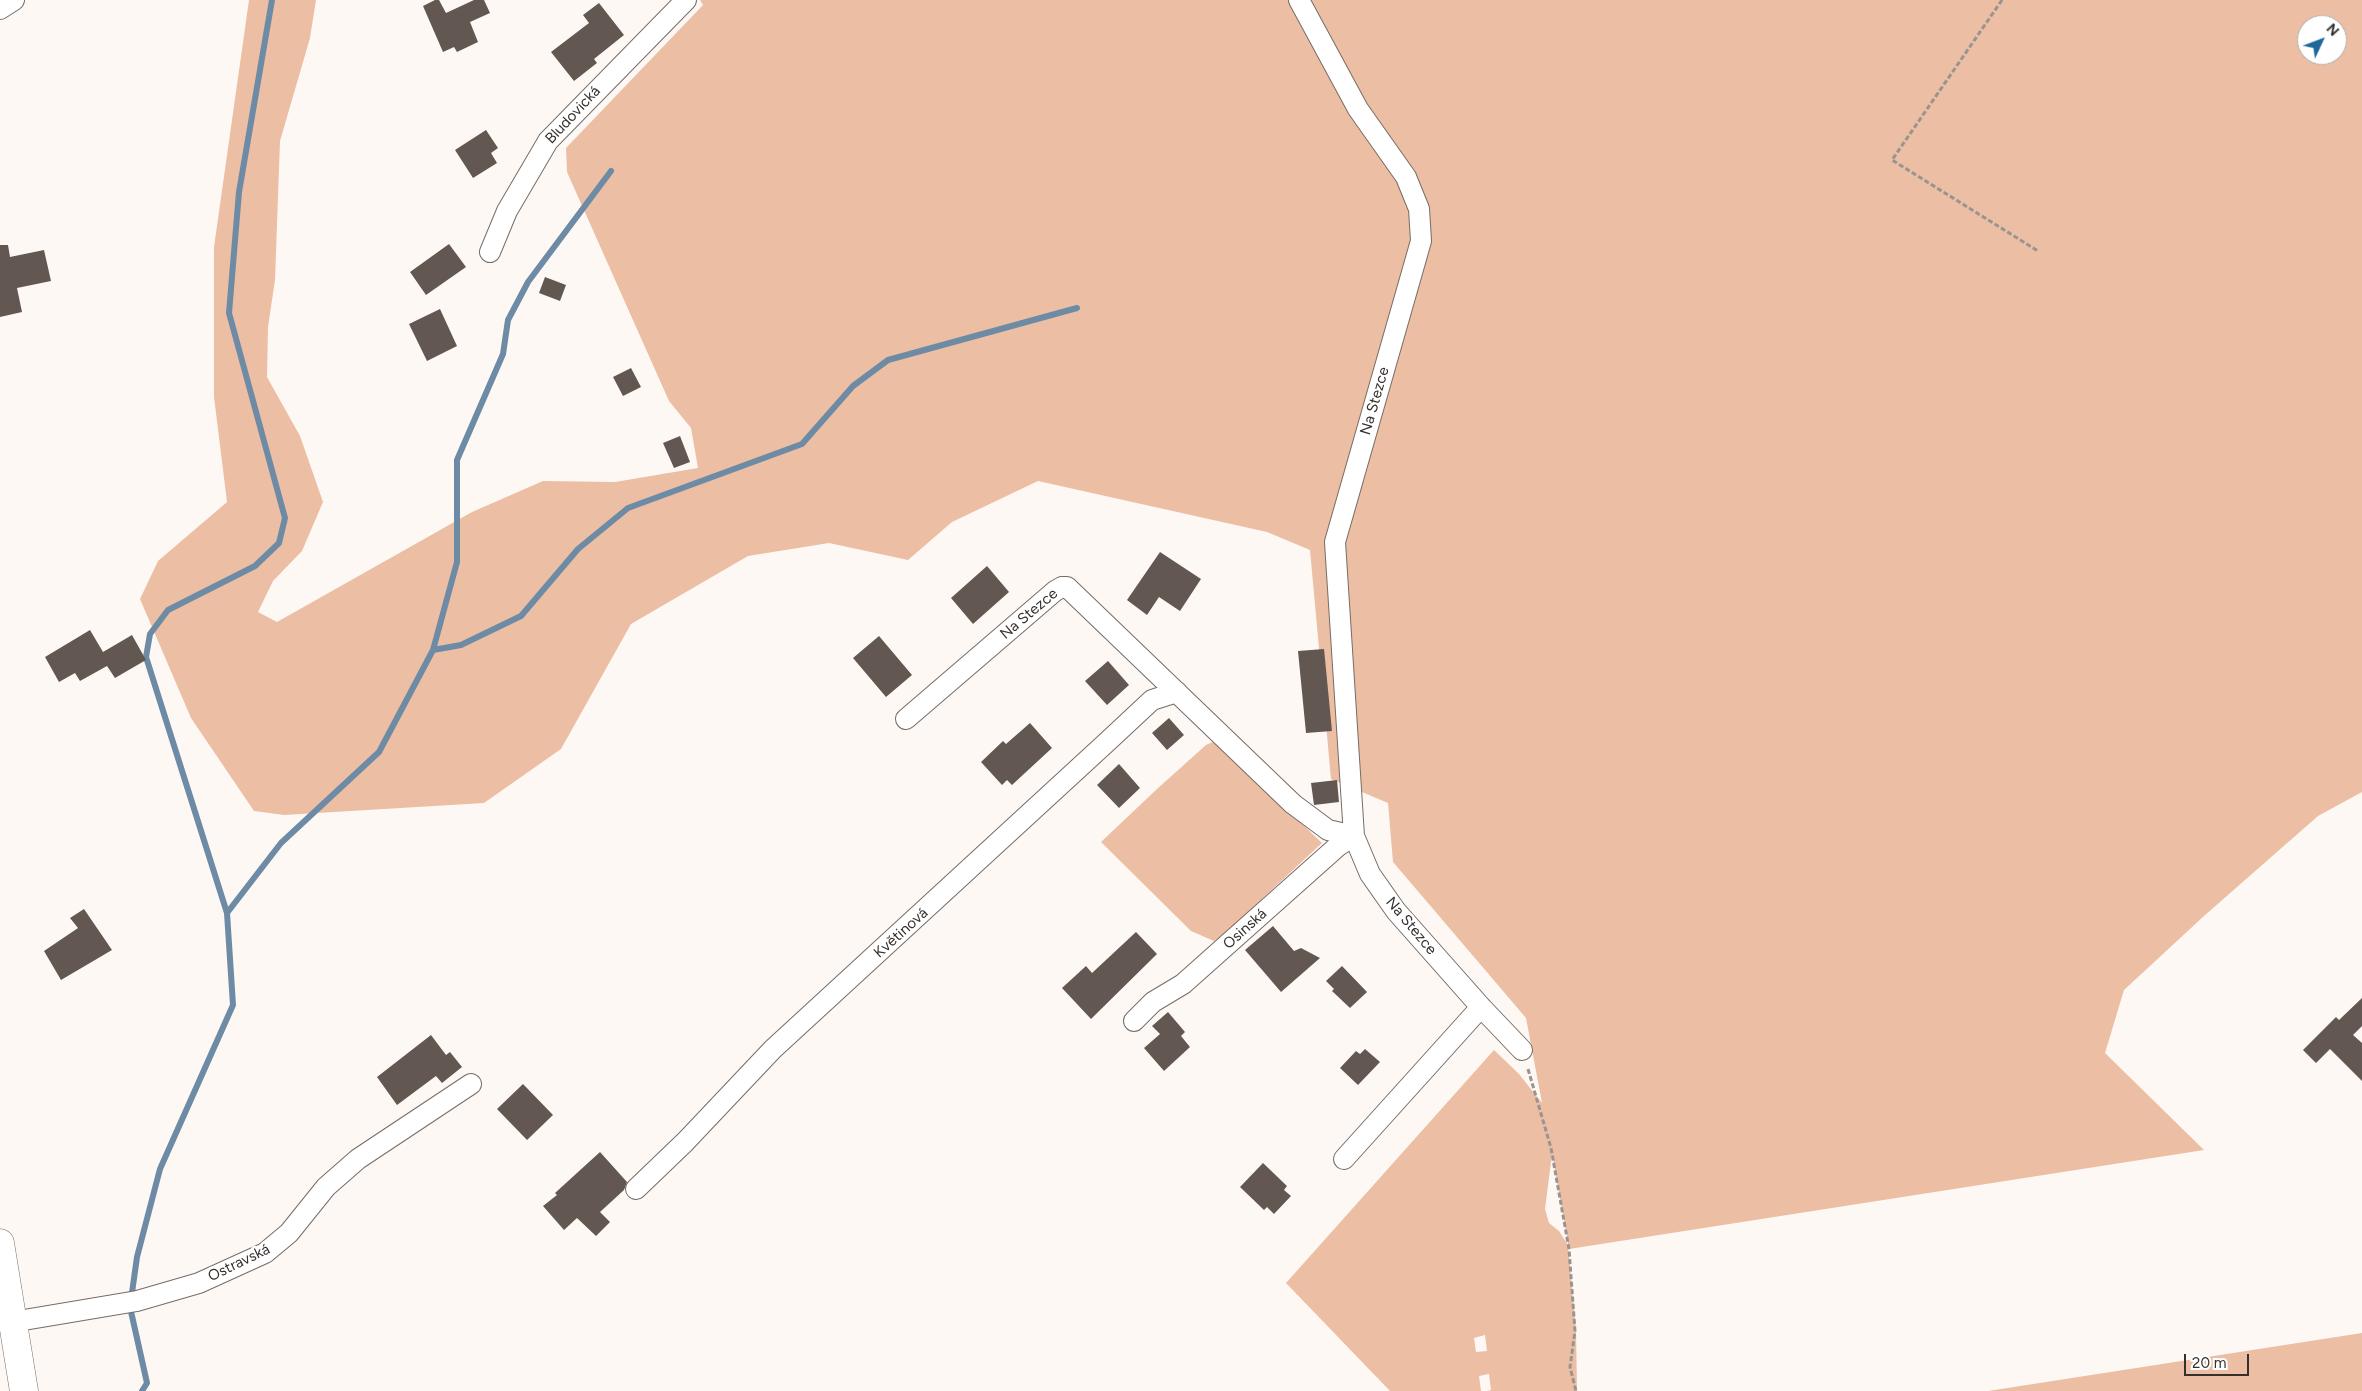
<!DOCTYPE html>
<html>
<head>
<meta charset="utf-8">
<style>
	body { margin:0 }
	#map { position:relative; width:2362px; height:1391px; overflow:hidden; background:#fef8f5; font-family:Figtree,sans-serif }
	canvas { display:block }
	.north { position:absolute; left:2297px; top:15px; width:50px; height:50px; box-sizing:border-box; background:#fff; border:1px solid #aeacab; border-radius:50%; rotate:47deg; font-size:14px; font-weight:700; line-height:20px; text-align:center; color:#35302d }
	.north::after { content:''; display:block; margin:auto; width:18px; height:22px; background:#1e699c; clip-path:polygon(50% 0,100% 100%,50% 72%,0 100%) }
	.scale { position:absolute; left:2184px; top:1354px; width:65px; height:22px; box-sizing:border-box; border:2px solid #35302d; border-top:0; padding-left:6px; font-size:15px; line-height:18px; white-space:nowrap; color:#35302d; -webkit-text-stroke:4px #fff; paint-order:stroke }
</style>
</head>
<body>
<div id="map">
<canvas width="2362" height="1391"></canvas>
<div class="north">N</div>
<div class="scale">20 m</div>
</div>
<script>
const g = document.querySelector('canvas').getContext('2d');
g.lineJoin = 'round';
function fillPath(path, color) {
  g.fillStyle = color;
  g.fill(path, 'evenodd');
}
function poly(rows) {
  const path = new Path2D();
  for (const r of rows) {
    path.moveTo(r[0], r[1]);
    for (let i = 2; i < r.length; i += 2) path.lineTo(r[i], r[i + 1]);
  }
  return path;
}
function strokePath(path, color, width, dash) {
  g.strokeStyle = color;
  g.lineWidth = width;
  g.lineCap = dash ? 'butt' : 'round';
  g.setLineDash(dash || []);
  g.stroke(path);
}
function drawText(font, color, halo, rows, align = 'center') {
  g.font = font + ' Figtree,sans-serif';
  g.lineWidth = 5;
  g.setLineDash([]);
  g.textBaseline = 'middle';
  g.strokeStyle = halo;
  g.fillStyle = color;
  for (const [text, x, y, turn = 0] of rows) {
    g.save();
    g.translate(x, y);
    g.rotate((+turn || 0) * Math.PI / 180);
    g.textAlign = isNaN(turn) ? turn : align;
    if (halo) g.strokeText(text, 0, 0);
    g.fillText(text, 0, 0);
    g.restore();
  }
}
fillPath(poly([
	[249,0,316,0,310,38,280,141,275,280,268,327,267,377,300,436,323,502,302,551,273,581,258,612,277,622,472,512,543,481,615,482,698,468,691,428,669,401,567,172,566,148,703,5,700,0,2362,0,2362,792,2318,816,2204,916,2124,990,2105,1053,2204,1150,1569,1249,1552,1154,1545,1209,1549,1223,1559,1231,1568,1245,1576,1330,1577,1391,1487,1391,1491,1390,1489,1374,1479,1376,1481,1391,1390,1391,1286,1283,1494,1050,1519,1074,1542,1103,1526,1018,1393,862,1388,803,1331,779,1310,550,1267,532,1038,481,952,522,908,560,829,543,748,556,631,624,561,749,484,803,284,815,254,811,191,718,140,599,158,561,227,502,214,397,214,247],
	[2307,25,2337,25,2337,55,2307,55],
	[1485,1335,1487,1351,1476,1352,1474,1338],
	[1215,741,1322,843,1222,936,1214,941,1191,931,1101,842,1157,789,1206,745],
	[2362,1333,2362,1391,1988,1391]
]), '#ecbea3');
strokePath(poly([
	[433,650,461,645,521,616,578,549,628,508,802,444,853,386,888,360,1077,308],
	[227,913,146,657,150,634,168,610,255,566,279,543,285,518,229,313,239,192,272,0],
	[142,1391,147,1383,130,1307,137,1257,160,1169,233,1005,227,913,281,843,379,752,433,650,457,562,457,460,503,354,508,320,528,282,611,171]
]), '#6d8ba5', 6);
fillPath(poly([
	[435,0,439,0,446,13,474,0,484,0,490,13,470,22,478,42,457,52,454,47,443,52,423,6],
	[599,3,624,35,594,59,597,63,574,81,551,52,589,23,583,15],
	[486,130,498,148,491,153,497,163,473,178,455,150],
	[449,244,466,267,426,295,410,272],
	[0,245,8,245,10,257,44,250,51,281,17,288,22,312,0,317],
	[545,277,566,285,560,301,539,293],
	[440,309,457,346,427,361,409,324],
	[631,368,641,387,623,396,613,377],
	[680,436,690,462,674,468,663,443],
	[1160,552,1201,579,1180,611,1159,597,1147,615,1127,600],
	[987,566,1009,592,973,624,951,598],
	[90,630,103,652,132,635,146,660,115,678,107,666,80,681,75,673,59,682,45,657],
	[879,636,912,675,886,697,853,658],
	[1324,649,1332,731,1306,733,1298,651],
	[1108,661,1129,685,1107,705,1085,681],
	[1169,718,1184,735,1167,750,1152,733],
	[1030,723,1052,748,1012,785,1007,780,1002,785,981,762,1003,741,1006,744],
	[1119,764,1140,788,1119,808,1097,785],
	[1337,780,1339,802,1314,805,1311,783],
	[84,909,112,950,61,980,44,951,78,928,70,918],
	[1273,926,1294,951,1301,948,1320,958,1281,992,1245,950],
	[1136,932,1157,954,1091,1019,1062,988,1086,966,1092,973],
	[1342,966,1367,992,1350,1008,1332,991,1334,989,1326,981],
	[2362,998,2362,1026,2353,1035,2362,1043,2362,1081,2330,1049,2316,1063,2303,1050,2336,1017,2339,1020],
	[1168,1012,1185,1032,1181,1036,1190,1047,1164,1071,1144,1048,1160,1034,1152,1026],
	[431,1035,446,1055,450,1052,462,1067,442,1083,436,1076,397,1105,377,1077],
	[1365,1049,1380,1062,1358,1085,1340,1068,1356,1051,1360,1054],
	[523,1084,553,1115,527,1140,497,1109],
	[600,1152,627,1182,624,1190,600,1212,610,1222,596,1236,577,1218,564,1230,543,1206,557,1195,555,1193],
	[1263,1163,1287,1186,1284,1190,1291,1196,1274,1214,1267,1207,1264,1210,1240,1187]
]), '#625751');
const street = poly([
	[1299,0,1358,109,1406,177,1419,209,1421,241,1335,542,1354,836,1370,874,1396,911,1481,1007,1522,1050],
	[0,9,14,0],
	[490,252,507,211,548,141,686,0],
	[906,719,1055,591,1062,587,1067,587,1293,804,1328,830,1354,836],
	[1134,1021,1153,1002,1183,984,1338,846,1354,836],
	[1344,1159,1481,1007],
	[636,1189,685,1142,773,1049,1107,742,1152,700,1177,692],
	[12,1322,137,1301,199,1283,265,1253,289,1233,326,1187,358,1159,471,1084]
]);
const primary = poly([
	[0,1243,24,1391]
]);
strokePath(street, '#776c65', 22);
strokePath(primary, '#776c65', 29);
strokePath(poly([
	[2002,0,1892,160,2038,251],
	[1528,1069,1551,1148,1569,1249,1575,1331,1570,1367,1576,1391]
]), '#9a9491', 3, [5, 2.5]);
strokePath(street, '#fff', 20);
strokePath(primary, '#fff', 28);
drawText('15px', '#35302d', '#fff', [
	["Bludovická",573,115,-47],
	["Na Stezce",1375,401,-74],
	["Na Stezce",1029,614,-40],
	["Na Stezce",1411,926,50],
	["Osinská",1245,929,-42],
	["Květinová",901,933,-42],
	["Ostravská",239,1263,-26]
]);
</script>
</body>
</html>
